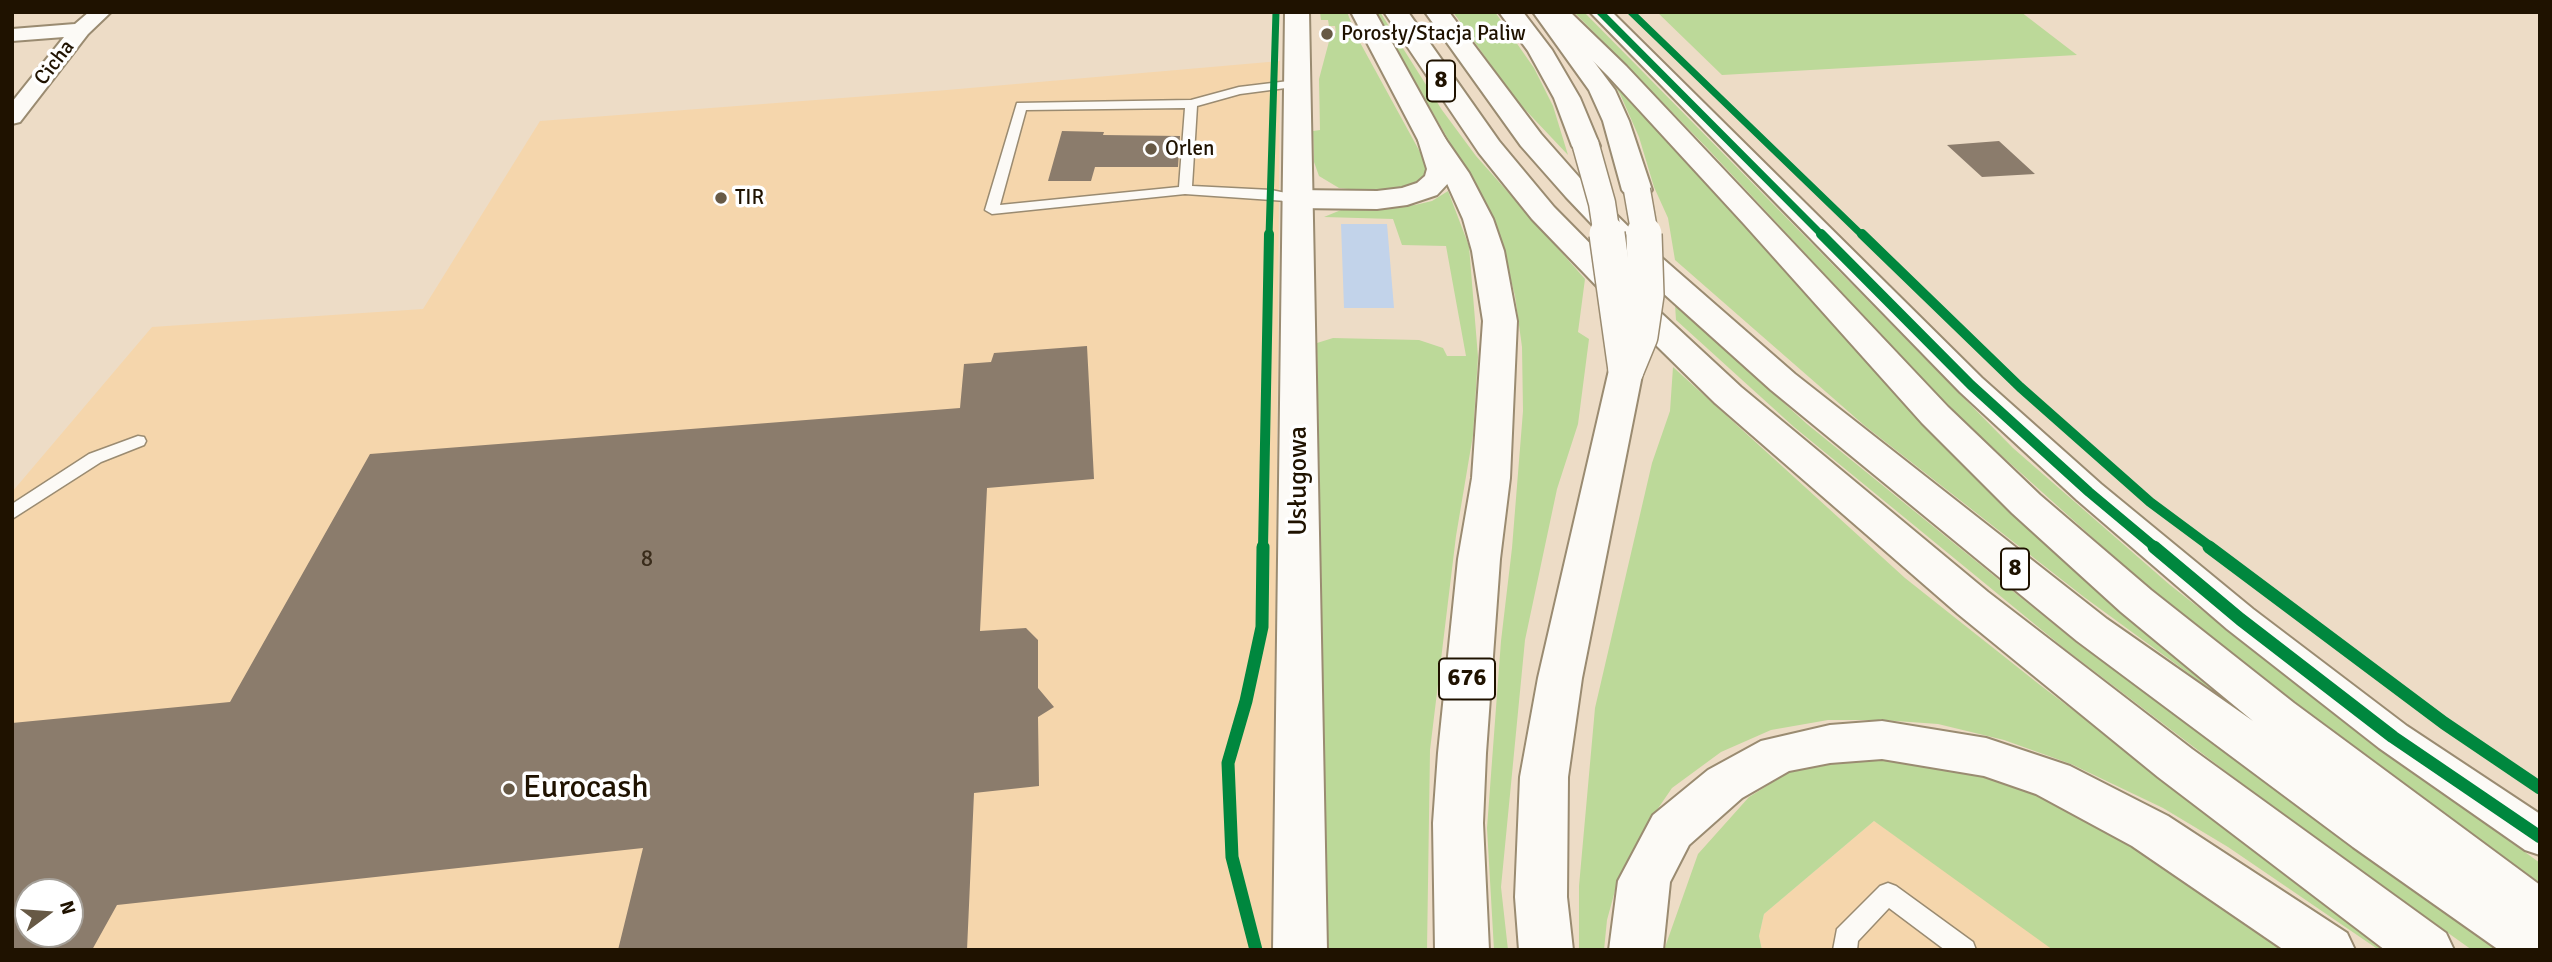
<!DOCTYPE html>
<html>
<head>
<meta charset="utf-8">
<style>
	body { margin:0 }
	#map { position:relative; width:2552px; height:962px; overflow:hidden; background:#eddcc6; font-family:Signika,sans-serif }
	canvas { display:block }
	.frame { position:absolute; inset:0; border:14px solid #1f1200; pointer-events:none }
	.north { position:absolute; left:14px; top:878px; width:70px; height:70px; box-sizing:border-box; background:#fff; border:2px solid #a5a099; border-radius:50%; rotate:74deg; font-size:19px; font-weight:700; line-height:28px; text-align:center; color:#1f1200 }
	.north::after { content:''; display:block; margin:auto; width:24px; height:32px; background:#675945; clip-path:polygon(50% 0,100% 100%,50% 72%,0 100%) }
</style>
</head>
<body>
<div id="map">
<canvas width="2552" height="962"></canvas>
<div class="frame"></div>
<div class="north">N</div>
</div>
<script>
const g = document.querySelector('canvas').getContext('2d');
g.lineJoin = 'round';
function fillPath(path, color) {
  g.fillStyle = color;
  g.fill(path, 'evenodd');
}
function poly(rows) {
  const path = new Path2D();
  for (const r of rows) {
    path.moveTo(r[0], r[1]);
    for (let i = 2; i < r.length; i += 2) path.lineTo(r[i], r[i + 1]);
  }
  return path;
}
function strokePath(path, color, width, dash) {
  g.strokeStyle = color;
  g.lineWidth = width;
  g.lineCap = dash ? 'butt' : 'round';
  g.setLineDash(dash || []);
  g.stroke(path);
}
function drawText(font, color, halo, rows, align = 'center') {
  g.font = font + ' Signika,sans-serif';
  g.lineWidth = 7;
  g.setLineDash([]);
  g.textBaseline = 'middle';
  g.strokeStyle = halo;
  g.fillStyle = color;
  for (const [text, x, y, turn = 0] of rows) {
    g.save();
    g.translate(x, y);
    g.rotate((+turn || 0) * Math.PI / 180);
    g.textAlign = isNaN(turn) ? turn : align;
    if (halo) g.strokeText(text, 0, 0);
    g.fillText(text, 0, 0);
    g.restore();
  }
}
fillPath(poly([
	[1280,61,1273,950,12,950,12,492,152,327,423,309,540,121,947,90],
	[28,892,70,892,70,934,28,934],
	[1874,821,2058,950,1762,950,1759,936,1764,914]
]), '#f5d6ac');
fillPath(poly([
	[1320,12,1347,12,1357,37,1426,163,1427,172,1420,181,1396,189,1366,191,1339,188,1319,176,1314,162,1313,131,1320,130,1319,79,1331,34,1336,33,1335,26,1329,26,1328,20,1321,20],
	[1375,12,1380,12,1442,110,1476,156,1585,279,1578,332,1589,339,1578,424,1557,489,1525,640,1501,887,1508,950,1494,950,1487,828,1501,641,1512,548,1523,411,1522,347,1515,296,1504,253,1487,207],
	[1453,12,1495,12,1534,68,1553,106,1568,155,1516,100],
	[1574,12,1584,12,2013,448,2170,585,2315,699,2540,863,2540,886,2305,712,2152,591,1952,411,1707,148],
	[1657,12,2021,12,2077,55,1722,75],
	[1606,72,1905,403,2247,716,2084,597,1865,426,1675,260,1668,218,1654,187,1639,137,1620,94],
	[1448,191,1469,246,1478,357,1473,435,1456,536,1430,750,1427,950,1328,950,1317,343,1333,338,1419,340,1443,348,1447,356,1466,356,1446,246,1402,245,1393,219,1324,217,1341,210,1415,205,1432,201],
	[1675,304,1807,424,2078,644,2501,950,2472,950,2291,821,2065,649,1794,427,1676,320],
	[1673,367,1905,578,2040,685,2389,950,2379,950,2228,847,2163,808,2071,764,2004,740,1938,724,1882,720,1828,720,1771,730,1721,752,1672,788,1646,826,1619,876,1607,920,1604,950,1579,950,1579,886,1595,708,1652,463,1670,411],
	[1904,759,1956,766,2053,796,2301,950,2053,950,1874,821,1764,914,1759,936,1762,950,1664,950,1698,854,1749,797,1789,772,1855,760]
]), '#bcd999');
fillPath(poly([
	[1341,224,1387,224,1394,308,1344,308]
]), '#c2d3ea');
fillPath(poly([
	[1062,131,1104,132,1103,135,1180,136,1178,167,1095,167,1091,181,1048,181],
	[1999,141,2035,174,1982,177,1947,145],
	[1087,346,1094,479,987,488,980,631,1026,628,1038,640,1038,688,1054,707,1038,717,1039,786,974,793,967,950,618,950,643,848,117,905,92,950,12,950,12,723,230,702,370,454,960,408,964,364,991,362,994,353],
	[28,892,70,892,70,934,28,934]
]), '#8b7c6c');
const service = poly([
	[1297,80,1301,82,1301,86,1240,94,1197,106,1192,186,1271,190,1301,196,1301,202,1185,194,992,214,985,210,1017,103,1191,100,1239,87,1297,80],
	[1185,108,1179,187,1000,205,1026,110,1185,108],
	[138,436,144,437,146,441,144,445,101,462,12,519,12,504,89,454,138,436],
	[1888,883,1896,886,1973,942,1976,950,1945,950,1889,908,1858,941,1857,950,1833,950,1837,929,1880,886,1888,883]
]);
const minor = poly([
	[89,12,111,12,88,34,20,122,12,124,12,102,64,37,12,41,12,29,75,24,89,12],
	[1590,12,1612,12,1982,378,2101,484,2253,609,2407,726,2540,814,2540,855,2525,850,2379,748,2227,629,2077,500,1960,392,1590,12]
]);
const tertiary = poly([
	[1285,12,1309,12,1327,950,1273,950,1285,12],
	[1533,12,1557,12,1615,90,1629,121,1652,190,1647,196,1637,199,1627,196,1622,190,1603,121,1589,90,1533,12]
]);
const primary = poly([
	[1432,132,1442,134,1469,173,1493,219,1504,251,1517,321,1510,478,1500,559,1486,753,1483,823,1489,950,1435,950,1433,823,1438,753,1458,559,1472,478,1483,321,1472,251,1463,219,1445,179,1418,140,1422,134,1432,132],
	[1626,360,1638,363,1643,370,1582,678,1568,777,1567,897,1573,950,1519,950,1515,897,1520,777,1538,678,1609,370,1614,363,1626,360]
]);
const trunk = poly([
	[1351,12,1375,12,1446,140,1455,169,1452,179,1437,195,1407,205,1377,209,1296,208,1286,205,1281,199,1286,193,1296,190,1377,191,1402,188,1417,183,1425,176,1427,169,1418,140,1351,12],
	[1384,12,1408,12,1499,141,1554,207,1633,287,1741,387,1988,592,2192,749,2446,933,2454,950,2385,950,2158,777,1958,614,1715,403,1611,301,1532,219,1479,153,1384,12],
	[1425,12,1449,12,1541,134,1586,185,1646,244,1795,374,2107,619,2253,721,2121,612,2012,513,1922,423,1744,224,1608,76,1544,12,1570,12,1626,66,1948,407,2040,495,2151,590,2294,703,2540,885,2540,950,2499,950,2353,847,2077,641,1771,390,1624,258,1566,197,1521,146,1425,12],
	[1499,12,1523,12,1552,50,1580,98,1600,146,1596,152,1586,154,1576,152,1572,146,1554,98,1528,51,1499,12],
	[1882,721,1986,738,2070,766,2168,816,2347,933,2355,950,2284,950,2132,846,2036,794,1984,776,1882,759,1830,763,1789,771,1742,798,1689,845,1670,882,1663,950,1609,950,1618,881,1653,815,1708,770,1761,741,1830,725,1882,721]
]);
strokePath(service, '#9a8b71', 3);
strokePath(minor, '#9a8b71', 4);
strokePath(tertiary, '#9a8b71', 4);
strokePath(primary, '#9a8b71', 4);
strokePath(trunk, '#9a8b71', 4);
fillPath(service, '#fcfaf6');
fillPath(minor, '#fcfaf6');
fillPath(tertiary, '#fcfaf6');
fillPath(primary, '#fcfaf6');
fillPath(trunk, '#fcfaf6');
const tertiaryBridgeFar1 = poly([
	[1637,190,1645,236]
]);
const tertiaryBridge = poly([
	[1626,370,1640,336,1646,295,1644,234]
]);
const trunkBridgeFar1 = poly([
	[1586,146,1602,203,1607,236]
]);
const trunkBridge = poly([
	[1607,234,1626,370]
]);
strokePath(tertiaryBridgeFar1, '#9a8b71', 29, []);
strokePath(tertiaryBridge, '#9a8b71', 38, []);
strokePath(trunkBridgeFar1, '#9a8b71', 29, []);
strokePath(trunkBridge, '#9a8b71', 38, []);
strokePath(tertiaryBridgeFar1, '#fcfaf6', 26);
strokePath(tertiaryBridge, '#fcfaf6', 35);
strokePath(trunkBridgeFar1, '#fcfaf6', 26);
strokePath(trunkBridge, '#fcfaf6', 35);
strokePath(poly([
	[1600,12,1823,236],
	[1631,12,1863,236],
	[1269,236,1276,12]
]), '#00873e', 7);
strokePath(poly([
	[1821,234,1971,385,2089,492,2156,548],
	[1862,234,2020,387,2150,502,2212,548],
	[1263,548,1269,234]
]), '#00873e', 10);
strokePath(poly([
	[2154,547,2240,619,2393,737,2540,837],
	[2209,547,2444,723,2540,788],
	[1256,950,1232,857,1228,763,1246,701,1262,627,1263,547]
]), '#00873e', 13);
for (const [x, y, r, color] of [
	[1327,34,7,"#675945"],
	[1151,149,7,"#675945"],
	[721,198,7,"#675945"],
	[509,789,7,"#675945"]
]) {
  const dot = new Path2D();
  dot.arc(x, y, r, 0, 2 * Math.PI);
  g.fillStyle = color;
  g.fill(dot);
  strokePath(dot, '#fff', 2.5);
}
drawText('21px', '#1f1200', '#fff', [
	["Porosły/Stacja Paliw",1341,34],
	["Orlen",1165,149],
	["TIR",735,198]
], 'left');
drawText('21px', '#1f1200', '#fff', [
	["Cicha",55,63,-52]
]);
drawText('23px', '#3a2c1b', null, [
	["8",647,560]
]);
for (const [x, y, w] of [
	[1441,81,28],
	[2015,569,28],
	[1467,679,56]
]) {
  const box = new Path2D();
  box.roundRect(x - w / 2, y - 20.5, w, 41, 5);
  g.fillStyle = '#fff';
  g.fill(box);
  strokePath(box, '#1f1200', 2);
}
drawText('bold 24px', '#1f1200', null, [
	["8",1441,81],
	["8",2015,569],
	["676",1467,679]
]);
drawText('26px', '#1f1200', '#fff', [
	["Usługowa",1299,481,-90]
]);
drawText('32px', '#1f1200', '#fff', [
	["Eurocash",523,789]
], 'left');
</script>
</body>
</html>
